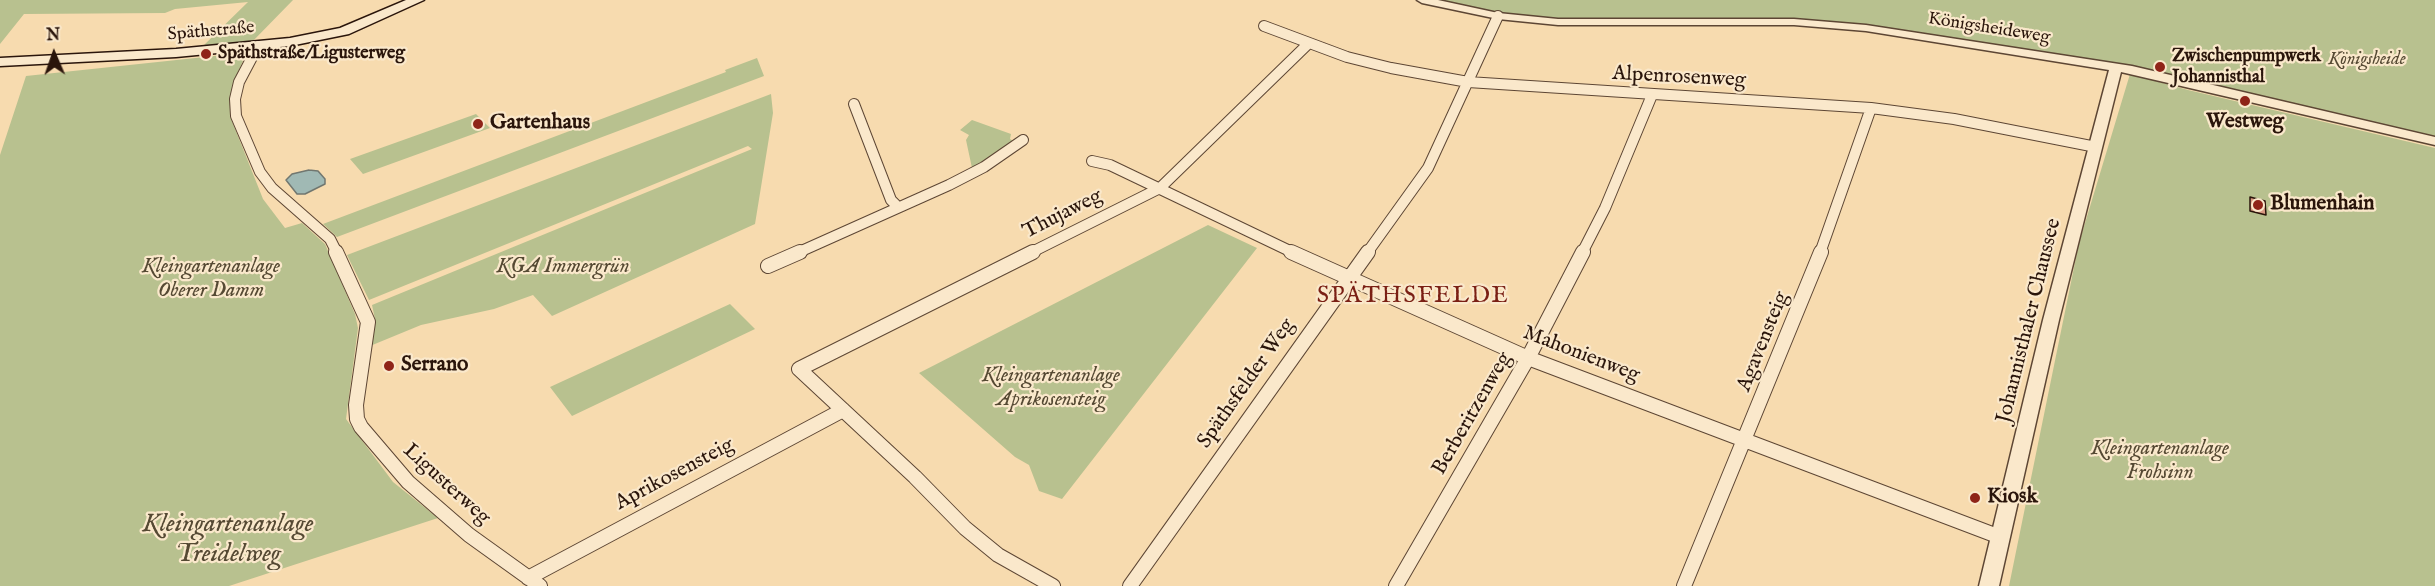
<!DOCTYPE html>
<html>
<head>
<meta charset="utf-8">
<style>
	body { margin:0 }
	#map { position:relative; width:2435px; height:586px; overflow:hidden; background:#f7dbaf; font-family:"IM FELL English",serif }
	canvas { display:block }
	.north { position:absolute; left:24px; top:24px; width:60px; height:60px; -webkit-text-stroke:4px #fae8cb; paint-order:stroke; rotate:358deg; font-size:16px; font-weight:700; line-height:24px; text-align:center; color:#2a150b }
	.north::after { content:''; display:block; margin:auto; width:21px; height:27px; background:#2a150b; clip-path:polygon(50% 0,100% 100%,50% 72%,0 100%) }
</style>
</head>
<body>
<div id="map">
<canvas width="2435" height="586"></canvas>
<div class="north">N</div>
</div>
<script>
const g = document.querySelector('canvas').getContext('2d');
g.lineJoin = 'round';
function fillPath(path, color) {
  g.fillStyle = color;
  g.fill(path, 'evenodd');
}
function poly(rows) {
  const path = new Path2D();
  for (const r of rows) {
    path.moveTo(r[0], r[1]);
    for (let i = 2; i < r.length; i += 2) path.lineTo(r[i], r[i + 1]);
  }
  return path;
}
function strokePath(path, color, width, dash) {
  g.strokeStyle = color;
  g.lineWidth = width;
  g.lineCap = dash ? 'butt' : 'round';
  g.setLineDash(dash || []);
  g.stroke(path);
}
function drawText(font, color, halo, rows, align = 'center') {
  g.font = font + ' "IM FELL English",serif';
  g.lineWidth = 4.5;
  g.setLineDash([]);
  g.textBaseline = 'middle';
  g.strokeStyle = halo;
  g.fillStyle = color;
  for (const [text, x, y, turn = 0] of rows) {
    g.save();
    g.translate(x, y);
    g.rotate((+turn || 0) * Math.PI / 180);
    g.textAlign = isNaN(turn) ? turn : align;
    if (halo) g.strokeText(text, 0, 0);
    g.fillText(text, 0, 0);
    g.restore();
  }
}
fillPath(poly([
	[0,0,293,0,252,42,203,46,248,2,175,9,165,13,24,14,0,44],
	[1432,0,2435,0,2435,138,2207,85,1861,25,1802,19,1540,18,1508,15],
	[233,54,243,61,233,83,230,116,263,199,285,228,302,223,325,244,355,314,358,328,346,419,393,482,438,518,229,586,0,586,0,155,26,76],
	[757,58,764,76,337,237,323,224,726,72,725,70],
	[2130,74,2188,90,2435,148,2435,586,2009,586,2079,243],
	[771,94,773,113,755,224,552,316,533,295,494,309,421,325,370,346,375,319,372,305,752,149,748,146,369,300,347,255],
	[476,114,490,128,363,174,350,159],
	[972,120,1011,134,1010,139,1015,142,972,168,966,140,969,135,960,130],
	[1208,225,1257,248,1062,499,1039,491,1029,465,1015,457,919,373],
	[730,304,755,329,572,416,550,387]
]), '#b8c18f');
const water = poly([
	[309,170,318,171,325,179,325,184,305,194,297,194,286,180,292,174,309,170]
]);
fillPath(water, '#a0b9b4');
strokePath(water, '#717770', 1.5);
const building = poly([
	[2250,197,2265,201,2266,215,2250,211,2250,197]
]);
fillPath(building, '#d99982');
strokePath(building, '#2a150b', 1.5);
const minorFar1 = poly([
	[1264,26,1347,57,1391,68,1468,82,1871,108,1954,119,2096,147],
	[258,46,239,82,235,99,236,116,260,172,272,188,330,239,337,253],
	[854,104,891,200,898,207],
	[1092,161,1110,165,1294,253],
	[797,253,949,185,984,167,1023,140],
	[1030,253,1160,188,1308,44],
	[1367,253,1428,168,1498,16],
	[1582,253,1605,208,1652,95],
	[1820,253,1871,108]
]);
const minor = poly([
	[336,252,368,322,356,405,357,419,361,427,408,482,469,535,540,586],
	[1033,252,799,369,915,477,965,528,998,555,1053,586],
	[1291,252,1528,358,2000,537],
	[768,266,800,252],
	[528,578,843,410],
	[1130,586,1368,252],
	[1396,586,1528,358,1583,252],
	[1684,586,1821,252]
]);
const tertiary = poly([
	[1417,0,1438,0,1498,13,1558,19,1794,19,1866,25,2132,66,2435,137,2435,145,2121,72,2059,320,1999,586,1979,586,2043,320,2109,70,1866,31,1794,25,1558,25,1498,19,1422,3,1417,0]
]);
const secondary = poly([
	[406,0,424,0,349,34,290,46,176,57,0,66,0,58,176,49,290,38,340,28,406,0]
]);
strokePath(minorFar1, '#5d4634', 12);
strokePath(minor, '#5d4634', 16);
strokePath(tertiary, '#5d4634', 3);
strokePath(secondary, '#2a150b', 3);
strokePath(minorFar1, '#fae8cb', 10);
strokePath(minor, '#fae8cb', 14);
fillPath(tertiary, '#fae8cb');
fillPath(secondary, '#fae8cb');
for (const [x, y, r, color] of [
	[206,54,6,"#8f2418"],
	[2160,67,6,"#8f2418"],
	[2245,101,6,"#8f2418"],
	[478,124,6,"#8f2418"],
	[2258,205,6,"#8f2418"],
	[389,366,6,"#8f2418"],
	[1975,498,6,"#8f2418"]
]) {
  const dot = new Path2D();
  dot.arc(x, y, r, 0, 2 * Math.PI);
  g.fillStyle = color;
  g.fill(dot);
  strokePath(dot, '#fae8cb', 2);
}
drawText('18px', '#2a150b', '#fae8cb', [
	["Königsheideweg",1989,29,9],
	["Späthstraße",211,32,-5]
]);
drawText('bold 18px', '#2a150b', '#fae8cb', [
	["Späthstraße/Ligusterweg",218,54],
	["Zwischenpumpwerk",2172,57],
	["Johannisthal",2172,78]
], 'left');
drawText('italic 18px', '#554933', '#fae8cb', [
	["Königsheide",2367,60]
]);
drawText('21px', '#2a150b', '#fae8cb', [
	["Alpenrosenweg",1679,78,3],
	["Thujaweg",1063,215,-27],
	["Johannisthaler Chaussee",2030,321,-76],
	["Agavensteig",1764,342,-68],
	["Mahonienweg",1581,355,21],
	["Späthsfelder Weg",1247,384,-55],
	["Berberitzenweg",1473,414,-60],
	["Aprikosensteig",675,475,-28],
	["Ligusterweg",446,485,42]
]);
drawText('bold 21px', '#2a150b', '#fae8cb', [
	["Westweg",2245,123,"center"],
	["Gartenhaus",490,124],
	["Blumenhain",2270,205],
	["Serrano",401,366],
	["Kiosk",1987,498]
], 'left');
drawText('italic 21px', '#554933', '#fae8cb', [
	["Kleingartenanlage",211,268],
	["Oberer Damm",211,292],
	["KGA Immergrün",563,268],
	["Kleingartenanlage",1051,377],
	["Aprikosensteig",1051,401],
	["Kleingartenanlage",2160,450],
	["Frohsinn",2160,474]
]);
g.letterSpacing = '1.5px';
drawText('24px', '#7a1f14', '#fae8cb', [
	["SPÄTHSFELDE",1413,297]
]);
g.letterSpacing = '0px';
drawText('italic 26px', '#554933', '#fae8cb', [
	["Kleingartenanlage",228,526],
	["Treidelweg",228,556]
]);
</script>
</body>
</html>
